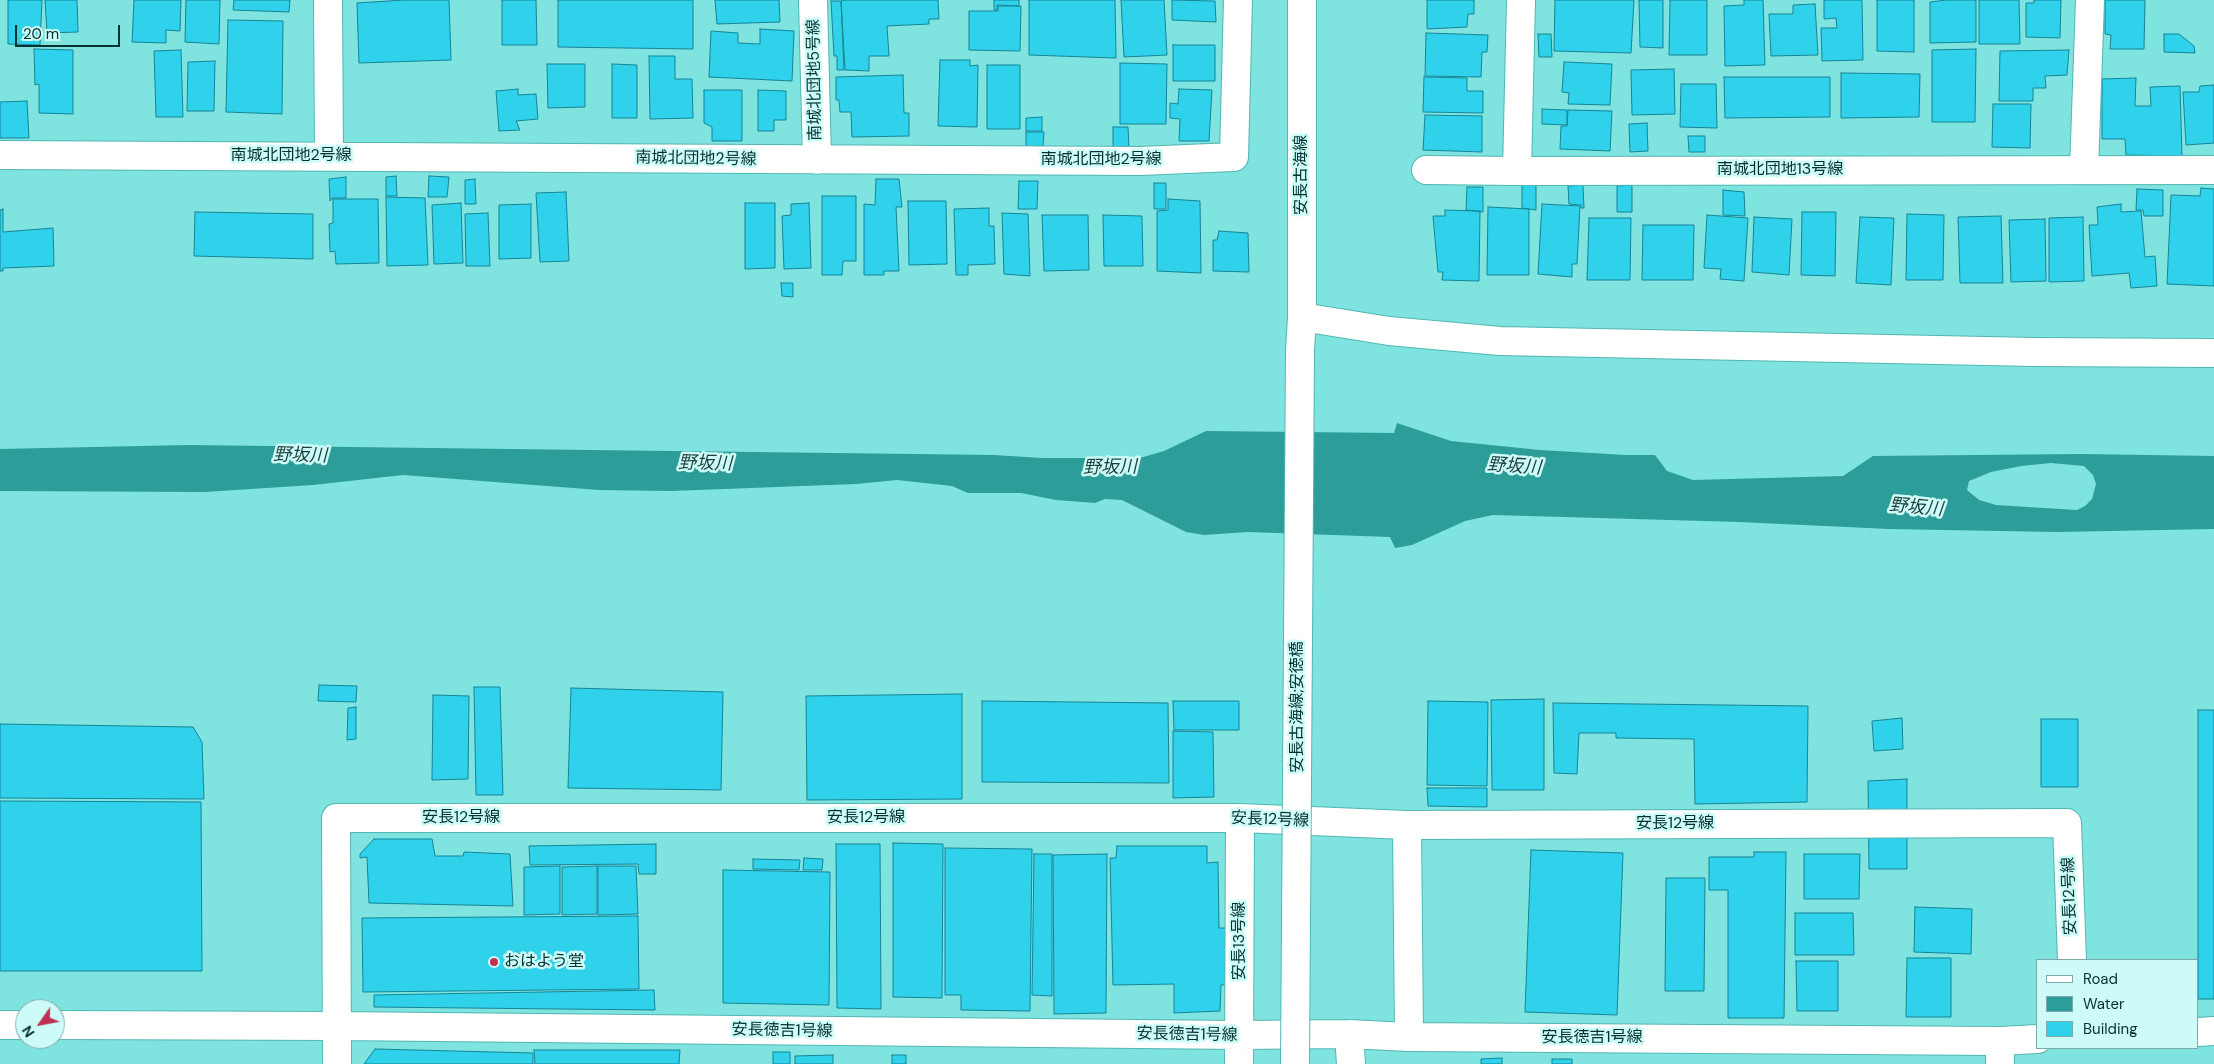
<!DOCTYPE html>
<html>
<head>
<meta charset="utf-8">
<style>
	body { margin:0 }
	#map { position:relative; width:2214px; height:1064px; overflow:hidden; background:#7fe3df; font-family:"DM Sans",sans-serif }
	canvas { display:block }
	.legend { position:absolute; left:2036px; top:959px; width:162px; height:90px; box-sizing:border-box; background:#cdfbf8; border:1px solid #7caaa8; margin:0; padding:6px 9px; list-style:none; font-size:15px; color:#023130 }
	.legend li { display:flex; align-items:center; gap:10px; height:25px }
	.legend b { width:25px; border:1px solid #7caaa8 }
	.north { position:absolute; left:15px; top:999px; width:50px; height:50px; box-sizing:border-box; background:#cdfbf8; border:1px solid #7caaa8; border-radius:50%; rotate:237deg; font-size:14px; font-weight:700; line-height:20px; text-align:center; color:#023130 }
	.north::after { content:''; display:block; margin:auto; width:18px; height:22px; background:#c03053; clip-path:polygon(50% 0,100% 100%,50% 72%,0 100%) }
	.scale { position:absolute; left:15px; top:25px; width:105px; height:22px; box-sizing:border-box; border:2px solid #023130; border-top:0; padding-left:6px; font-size:15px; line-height:18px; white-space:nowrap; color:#023130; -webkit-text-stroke:4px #cdfbf8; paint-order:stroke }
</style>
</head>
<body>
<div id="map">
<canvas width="2214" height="1064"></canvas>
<ul class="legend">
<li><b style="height:6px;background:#fff"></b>Road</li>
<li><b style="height:14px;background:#2d9d99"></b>Water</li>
<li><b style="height:14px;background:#2fd1eb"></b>Building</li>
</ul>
<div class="north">N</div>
<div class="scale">20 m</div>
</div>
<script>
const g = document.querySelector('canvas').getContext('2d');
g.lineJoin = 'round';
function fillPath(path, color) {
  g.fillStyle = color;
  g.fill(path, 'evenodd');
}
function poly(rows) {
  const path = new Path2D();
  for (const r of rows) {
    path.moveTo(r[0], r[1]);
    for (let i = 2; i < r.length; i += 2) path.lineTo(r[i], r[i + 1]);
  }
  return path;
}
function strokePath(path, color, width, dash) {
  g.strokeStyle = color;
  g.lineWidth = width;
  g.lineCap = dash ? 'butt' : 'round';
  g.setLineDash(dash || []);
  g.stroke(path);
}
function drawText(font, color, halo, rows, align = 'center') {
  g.font = font + ' "DM Sans","Noto Sans JP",sans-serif';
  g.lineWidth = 5;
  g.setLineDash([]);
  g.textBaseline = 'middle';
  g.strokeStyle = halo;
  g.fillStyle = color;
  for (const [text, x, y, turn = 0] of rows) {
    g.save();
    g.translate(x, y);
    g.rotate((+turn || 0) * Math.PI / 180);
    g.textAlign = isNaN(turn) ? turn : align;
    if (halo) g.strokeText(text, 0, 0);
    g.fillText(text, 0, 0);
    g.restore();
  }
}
fillPath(poly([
	[1397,423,1451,441,1540,450,1626,455,1655,455,1667,471,1693,480,1843,476,1873,456,2081,454,2214,456,2214,529,2057,532,1889,529,1739,522,1493,515,1465,521,1412,545,1395,548,1390,537,1248,532,1204,535,1186,532,1122,500,1105,499,1095,503,1056,500,1021,493,968,493,952,486,897,480,856,484,671,491,599,490,403,475,313,485,204,492,0,491,0,449,189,445,994,455,1042,458,1140,458,1164,451,1206,431,1394,433],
	[2051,463,2084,466,2093,475,2096,484,2092,499,2085,506,2077,510,1996,505,1979,500,1967,490,1969,481,1991,472,2021,466]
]), '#2d9d99');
const building = poly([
	[8,0,42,0,40,45,8,44,8,0],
	[45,0,77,0,78,32,47,33,45,0],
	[134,0,181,0,180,31,166,30,166,43,132,42,134,0],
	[186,0,220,0,219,44,185,42,186,0],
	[234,0,290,0,289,12,233,10,234,0],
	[404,0,449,0,451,60,359,63,357,3,404,0],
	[502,0,536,0,537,45,502,45,502,0],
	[558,0,693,0,693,49,558,47,558,0],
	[715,0,779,0,780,22,717,24,715,0],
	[845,0,938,0,939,19,929,19,929,24,887,26,889,56,869,56,869,71,845,70,841,1,845,0],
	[994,0,1019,0,1019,6,997,5,997,10,994,10,994,0],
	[1029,0,1115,0,1116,58,1029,55,1029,0],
	[1121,0,1164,0,1167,55,1124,57,1121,0],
	[1172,0,1215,1,1216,22,1172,20,1172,0],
	[1427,0,1474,0,1474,14,1468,14,1467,27,1427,29,1427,0],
	[1555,0,1634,0,1631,53,1554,51,1555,0],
	[1639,0,1663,0,1663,48,1640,47,1639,0],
	[1670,0,1707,0,1707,55,1669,55,1670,0],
	[1744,0,1763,0,1765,65,1725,66,1724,6,1744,5,1744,0],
	[1824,0,1862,0,1863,60,1822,61,1821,28,1837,28,1836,18,1824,19,1824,0],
	[1877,0,1914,0,1914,52,1877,51,1877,0],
	[1946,0,1976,0,1976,42,1930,43,1930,2,1946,0],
	[1979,0,2019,0,2020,44,1979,44,1979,0],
	[2034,0,2061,0,2060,38,2026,37,2026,3,2034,3,2034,0],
	[2105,0,2145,0,2144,49,2110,49,2111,35,2105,34,2105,0],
	[831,1,841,1,844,70,837,70,837,56,834,56,831,1],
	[1815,4,1818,55,1771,56,1769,14,1793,14,1793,5,1815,4],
	[998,6,1021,6,1020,51,969,50,969,11,998,11,998,6],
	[228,20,283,21,282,114,226,112,228,20],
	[760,29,794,31,792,81,709,77,711,31,738,33,738,43,760,44,760,29],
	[1426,33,1488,35,1487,52,1482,52,1481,77,1425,76,1426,33],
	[1538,34,1551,34,1552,57,1539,57,1538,34],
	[2164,34,2179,34,2194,46,2195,53,2164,52,2164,34],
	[1173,45,1215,45,1215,81,1173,81,1173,45],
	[34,49,73,50,73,114,39,113,39,84,35,85,34,49],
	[1976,49,1975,122,1932,122,1932,50,1976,49],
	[181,50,183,117,156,117,154,51,181,50],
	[2069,50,2067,75,2045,76,2046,88,2033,88,2033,101,1999,101,2000,51,2069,50],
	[649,56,675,56,675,79,692,79,693,118,650,119,649,56],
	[940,60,970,60,970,66,978,65,977,127,938,126,940,60],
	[215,61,214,111,187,111,188,62,215,61],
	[1564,62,1612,64,1610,105,1568,104,1569,93,1562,92,1564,62],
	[1120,63,1167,64,1166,124,1120,124,1120,63],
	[547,64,585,64,585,107,548,108,547,64],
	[612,64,637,65,637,118,612,118,612,64],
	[987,65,1020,65,1020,129,987,129,987,65],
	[1674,69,1675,114,1632,115,1631,70,1674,69],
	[1841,73,1920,74,1919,117,1841,118,1841,73],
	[903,75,904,113,909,113,909,136,852,137,851,112,840,112,839,100,836,100,836,77,903,75],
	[1424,77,1467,78,1467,91,1483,91,1483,113,1423,112,1424,77],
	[1724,77,1830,77,1830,117,1725,118,1724,77],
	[2136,78,2135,106,2151,106,2150,87,2180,86,2182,156,2126,155,2125,139,2102,139,2102,79,2136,78],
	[1681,84,1716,84,1717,128,1680,127,1681,84],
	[2214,85,2214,143,2186,145,2183,92,2199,92,2200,86,2214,85],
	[518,89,518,95,536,94,538,119,516,121,520,130,499,131,496,91,518,89],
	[1179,89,1212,90,1209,141,1179,141,1180,119,1170,118,1170,103,1178,104,1179,89],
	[704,90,742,90,742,141,712,141,712,127,704,123,704,90],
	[758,90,786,91,786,120,774,120,774,131,758,131,758,90],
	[27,101,29,138,0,138,0,102,27,101],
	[1993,104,2031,104,2030,148,1992,147,1993,104],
	[1542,109,1567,110,1567,125,1542,124,1542,109],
	[1568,110,1612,111,1610,151,1560,149,1561,126,1567,126,1568,110],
	[1425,115,1482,116,1482,152,1423,150,1425,115],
	[1042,117,1042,131,1026,131,1026,118,1042,117],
	[1647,123,1648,151,1630,152,1629,124,1647,123],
	[1113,127,1128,127,1129,148,1113,148,1113,127],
	[1026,132,1044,132,1043,146,1026,147,1026,132],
	[1688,136,1705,136,1705,152,1689,152,1688,136],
	[396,176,397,196,386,196,386,177,396,176],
	[429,176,449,177,447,197,428,197,429,176],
	[346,177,346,198,332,198,330,201,329,179,346,177],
	[475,179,476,204,465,204,465,180,475,179],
	[876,179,899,179,902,207,896,207,899,271,884,271,884,275,864,275,864,204,875,205,876,179],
	[1019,181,1038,181,1037,209,1018,209,1019,181],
	[1154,183,1166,183,1166,209,1154,209,1154,183],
	[1522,184,1536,184,1536,210,1522,208,1522,184],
	[1583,185,1584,208,1581,208,1581,205,1569,204,1568,186,1583,185],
	[1632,185,1632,212,1617,212,1617,186,1632,185],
	[1467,187,1483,187,1483,212,1466,210,1467,187],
	[2201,188,2214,189,2214,286,2167,284,2171,195,2200,196,2201,188],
	[2137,189,2163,190,2163,216,2144,216,2143,210,2136,210,2137,189],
	[1723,190,1744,192,1745,216,1723,215,1723,190],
	[566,192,569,261,540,262,536,193,566,192],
	[822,196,856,196,856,261,843,261,842,275,822,275,822,196],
	[386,197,425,198,428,265,387,266,386,197],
	[333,199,378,199,379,263,336,264,335,251,330,252,329,224,333,223,333,199],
	[1168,199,1200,201,1201,273,1157,271,1157,211,1168,210,1168,199],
	[908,201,946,201,947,264,909,265,908,201],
	[461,203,463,263,434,264,432,205,461,203],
	[745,203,775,203,775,268,745,269,745,203],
	[809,203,811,268,784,269,782,216,791,215,791,204,809,203],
	[531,204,531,258,499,259,499,205,531,204],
	[1542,204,1580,206,1577,264,1572,264,1572,277,1538,274,1542,204],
	[2121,204,2121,212,2141,211,2145,257,2155,256,2157,286,2131,288,2129,273,2092,276,2089,225,2098,225,2097,207,2121,204],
	[1488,207,1529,209,1529,275,1487,275,1488,207],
	[989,208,989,226,994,226,995,264,968,265,968,275,956,275,954,209,989,208],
	[3,209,3,232,53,228,54,266,3,268,3,271,0,271,0,210,3,209],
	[1445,210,1480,211,1479,281,1442,280,1443,272,1438,272,1433,216,1445,216,1445,210],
	[195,212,313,214,313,259,194,256,195,212],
	[1802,212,1836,212,1835,276,1801,275,1802,212],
	[488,213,490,266,466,266,465,214,488,213],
	[1002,213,1028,214,1030,276,1004,274,1002,213],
	[1907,214,1944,215,1943,280,1906,280,1907,214],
	[1042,215,1088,215,1089,270,1044,271,1042,215],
	[1103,215,1142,216,1143,266,1104,266,1103,215],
	[1707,215,1748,218,1744,281,1720,279,1721,269,1704,268,1707,215],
	[2001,216,2003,283,1960,283,1958,217,2001,216],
	[1754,217,1792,219,1789,275,1752,272,1754,217],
	[1860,217,1894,218,1891,285,1856,283,1860,217],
	[2083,217,2084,281,2049,282,2049,218,2083,217],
	[1589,218,1631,218,1630,280,1587,280,1589,218],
	[2045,219,2046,281,2011,282,2009,220,2045,219],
	[1643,225,1694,225,1693,280,1642,280,1643,225],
	[1219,231,1248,233,1249,272,1213,271,1213,240,1217,240,1219,231],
	[781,283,793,283,793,297,782,296,781,283],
	[319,685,357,686,356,702,318,701,319,685],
	[474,687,500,687,503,795,476,795,474,687],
	[571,688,723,692,721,790,568,788,571,688],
	[962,694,962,799,807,800,806,696,962,694],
	[433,695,469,696,468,779,432,780,433,695],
	[1544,699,1544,790,1492,790,1491,700,1544,699],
	[982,701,1168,703,1169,783,982,782,982,701],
	[1173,701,1239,701,1239,730,1174,730,1173,701],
	[1428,701,1488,702,1487,786,1427,785,1428,701],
	[1553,703,1808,706,1807,802,1695,804,1694,739,1616,738,1616,733,1579,733,1577,774,1554,773,1553,703],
	[356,707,356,739,347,740,348,708,356,707],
	[2198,710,2214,710,2214,999,2198,999,2198,710],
	[1902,718,1903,749,1874,751,1872,721,1902,718],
	[2041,719,2078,719,2078,787,2041,787,2041,719],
	[0,724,193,727,202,742,204,799,0,798,0,724],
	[1173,731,1213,732,1214,797,1173,798,1173,731],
	[1907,779,1907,869,1869,869,1868,781,1907,779],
	[1427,788,1487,788,1487,807,1428,806,1427,788],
	[0,801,201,802,202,971,0,971,0,801],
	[374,839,432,839,435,856,463,856,464,852,510,854,513,906,369,903,367,857,360,858,360,854,374,839],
	[893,843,943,844,942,998,893,997,893,843],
	[656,844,656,874,639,874,638,864,530,865,529,846,656,844],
	[836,844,880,844,881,1009,837,1008,836,844],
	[1117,846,1207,846,1207,863,1218,862,1219,928,1232,928,1233,984,1221,985,1220,1011,1174,1013,1174,984,1113,985,1110,858,1116,858,1117,846],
	[945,848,1032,849,1030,1011,961,1010,961,995,945,995,945,848],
	[1531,850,1623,853,1617,1015,1525,1012,1531,850],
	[1754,852,1786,852,1784,1018,1728,1018,1728,890,1709,890,1709,857,1754,857,1754,852],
	[1034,854,1052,854,1052,996,1032,995,1034,854],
	[1107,854,1106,1013,1054,1014,1053,855,1107,854],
	[1804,854,1860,854,1859,899,1804,899,1804,854],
	[804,858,823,859,822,870,803,870,804,858],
	[753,859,800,860,799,870,753,869,753,859],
	[560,866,560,914,524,915,524,867,560,866],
	[597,866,597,914,562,915,562,867,597,866],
	[598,866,636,866,638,914,598,915,598,866],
	[723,870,830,872,829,1005,723,1003,723,870],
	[1666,878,1705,878,1704,991,1665,991,1666,878],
	[1915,907,1972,909,1971,954,1914,952,1915,907],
	[1795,913,1853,913,1854,955,1795,955,1795,913],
	[638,916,639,989,363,992,362,918,638,916],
	[1907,958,1951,958,1951,1017,1906,1017,1907,958],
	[1796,961,1838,961,1838,1011,1797,1011,1796,961],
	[654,990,655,1010,374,1007,374,995,654,990],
	[375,1049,533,1053,533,1064,364,1064,375,1049],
	[534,1050,680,1050,679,1064,535,1064,534,1050],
	[773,1052,790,1052,790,1064,773,1064,773,1052],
	[833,1055,833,1064,795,1064,795,1056,833,1055],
	[892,1055,906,1055,906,1064,892,1064,892,1055],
	[1502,1058,1502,1064,1481,1064,1481,1059,1502,1058],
	[1552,1059,1572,1059,1572,1064,1552,1064,1552,1059]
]);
fillPath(building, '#2fd1eb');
strokePath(building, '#158596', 1);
const street = poly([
	[328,0,329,156],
	[813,0,817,160],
	[1521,0,1517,171,2214,170],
	[0,155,1140,161,1234,157,1238,0],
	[1426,170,1517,171],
	[2084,170,2090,0],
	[1302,317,1389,331,1500,341,2034,352,2214,353],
	[1407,825,1409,1037],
	[336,1026,1239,1035,1349,1034,1409,1037,2000,1041,2038,1039],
	[2198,1032,2214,1031],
	[1349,1034,1351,1064],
	[2000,1041,2000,1064],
	[337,1064,336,818,1240,818,1407,825,2067,823,2072,960],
	[1239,1064,1240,818]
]);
const secondary = poly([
	[1300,351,1302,317,1302,0],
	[0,1025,25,1025],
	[55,1025,336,1026]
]);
strokePath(street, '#51b7b3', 30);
strokePath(secondary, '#51b7b3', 30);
strokePath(street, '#fff', 28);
strokePath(secondary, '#fff', 28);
const secondaryBridge = poly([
	[1295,1064,1300,351]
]);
strokePath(secondaryBridge, '#51b7b3', 30, []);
strokePath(secondaryBridge, '#fff', 28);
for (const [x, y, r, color] of [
	[494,962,5,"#c03053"]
]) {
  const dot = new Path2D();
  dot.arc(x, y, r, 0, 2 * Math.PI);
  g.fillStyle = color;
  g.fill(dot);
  strokePath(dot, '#cdfbf8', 2);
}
drawText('16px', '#023130', '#cdfbf8', [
	["南城北団地5号線",815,80,-91],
	["南城北団地2号線",291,156],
	["南城北団地2号線",696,159,1],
	["南城北団地2号線",1101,160],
	["南城北団地13号線",1780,170],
	["安長古海線",1302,175,-90],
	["安長古海線;安徳橋",1298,707,-90],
	["安長12号線",461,818],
	["安長12号線",866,818],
	["安長12号線",1270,820,2],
	["安長12号線",1675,824],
	["安長12号線",2070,896,-92],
	["安長13号線",1240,941,-90],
	["安長徳吉1号線",782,1031,1],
	["安長徳吉1号線",1187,1035,1],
	["安長徳吉1号線",1592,1038]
]);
drawText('16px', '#023130', '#cdfbf8', [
	["おはよう堂",504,962]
], 'left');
drawText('italic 18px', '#1d3e3c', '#cdfbf8', [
	["野坂川",300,456,1],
	["野坂川",705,464,1],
	["野坂川",1514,467,4],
	["野坂川",1110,468,-1],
	["野坂川",1916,508,5]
]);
</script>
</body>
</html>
